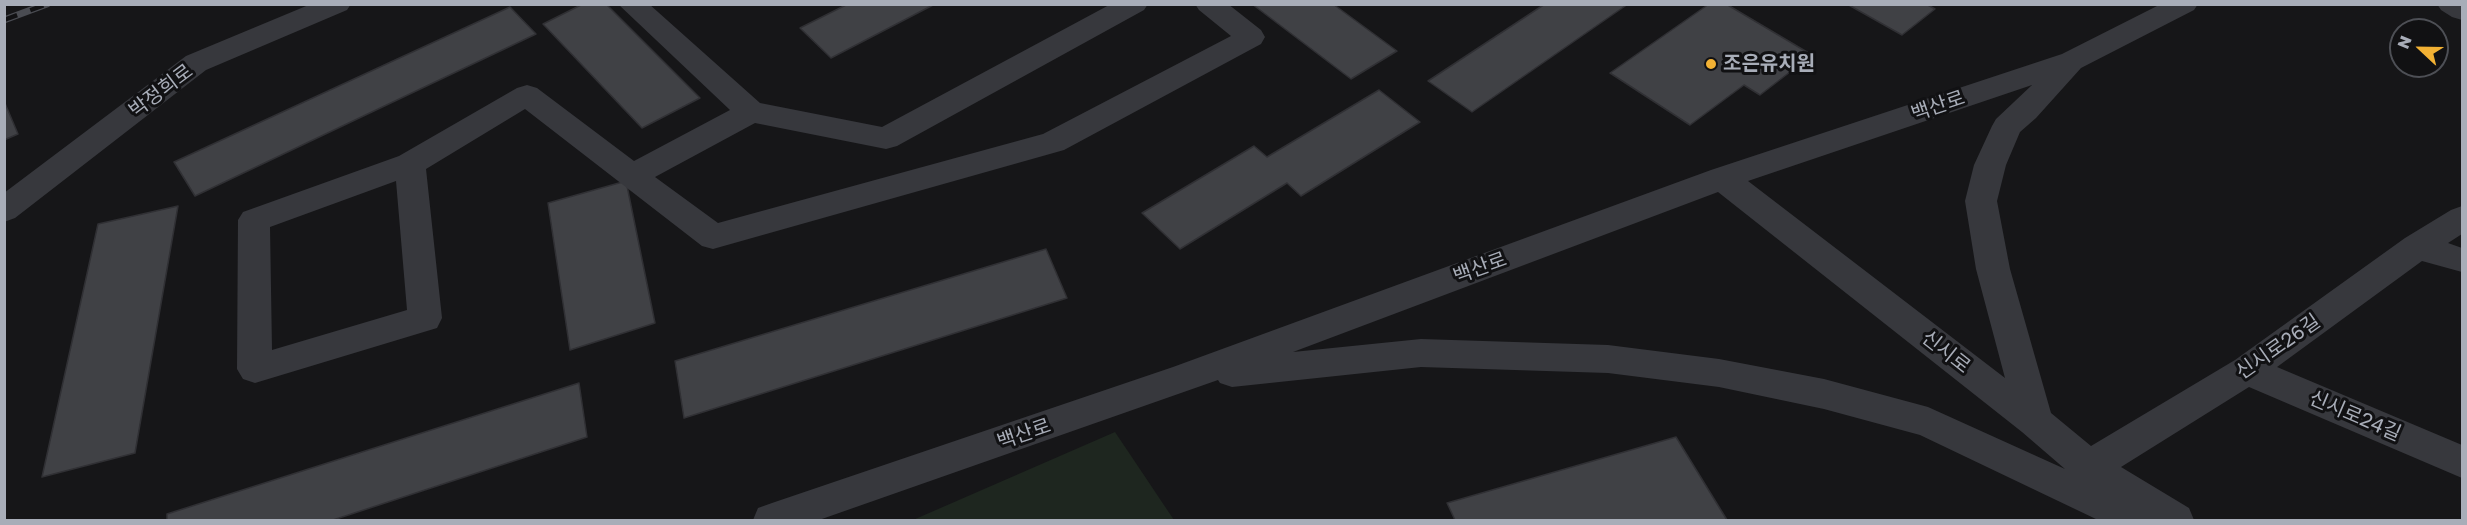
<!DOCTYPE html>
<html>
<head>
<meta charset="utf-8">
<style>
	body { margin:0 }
	#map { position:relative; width:2467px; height:525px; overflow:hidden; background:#161618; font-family:"Golos Text",sans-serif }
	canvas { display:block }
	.frame { position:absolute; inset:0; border:6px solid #a8adb8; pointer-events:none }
	.north { position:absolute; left:2389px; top:18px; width:60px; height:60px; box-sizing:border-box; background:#111113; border:2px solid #4d4f55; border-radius:50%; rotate:292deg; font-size:16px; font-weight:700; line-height:24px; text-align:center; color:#a8adb8 }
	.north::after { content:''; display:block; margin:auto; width:21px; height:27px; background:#f2b134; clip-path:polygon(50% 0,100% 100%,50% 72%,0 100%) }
</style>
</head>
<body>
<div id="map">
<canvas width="2467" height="525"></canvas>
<div class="frame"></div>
<div class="north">N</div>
</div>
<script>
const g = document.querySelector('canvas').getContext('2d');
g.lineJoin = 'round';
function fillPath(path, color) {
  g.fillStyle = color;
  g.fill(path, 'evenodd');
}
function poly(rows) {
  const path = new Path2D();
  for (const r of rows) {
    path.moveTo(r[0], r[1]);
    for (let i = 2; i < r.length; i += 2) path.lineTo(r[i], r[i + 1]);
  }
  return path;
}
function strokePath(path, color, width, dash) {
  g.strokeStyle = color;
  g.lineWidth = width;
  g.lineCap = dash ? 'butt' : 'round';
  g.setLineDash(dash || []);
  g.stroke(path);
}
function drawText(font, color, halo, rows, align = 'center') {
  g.font = font + ' "Golos Text","Noto Sans KR",sans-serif';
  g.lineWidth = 6;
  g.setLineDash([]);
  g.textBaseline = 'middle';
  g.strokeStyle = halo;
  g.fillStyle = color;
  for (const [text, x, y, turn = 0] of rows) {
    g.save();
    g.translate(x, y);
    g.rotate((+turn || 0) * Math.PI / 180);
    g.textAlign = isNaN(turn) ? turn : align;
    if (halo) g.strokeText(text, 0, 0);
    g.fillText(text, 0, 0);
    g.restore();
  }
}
fillPath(poly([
	[1115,432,1174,520,913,520]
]), '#1e261f');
const building = poly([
	[583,4,606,4,700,98,642,128,543,24,583,4],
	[848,4,935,4,831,58,800,28,848,4],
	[1252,4,1333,4,1397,51,1351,79,1252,4],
	[1545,4,1628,4,1472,112,1428,81,1545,4],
	[1709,4,1726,4,1812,55,1760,95,1744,85,1690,125,1610,73,1709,4],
	[1847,4,1926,4,1935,9,1902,35,1847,4],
	[510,7,536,34,195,196,174,162,510,7],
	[1379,90,1420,122,1301,196,1287,183,1180,249,1142,213,1254,146,1267,157,1379,90],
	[4,101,18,134,4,140,4,101],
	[626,181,655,323,570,350,548,203,626,181],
	[178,206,135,453,42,477,98,224,178,206],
	[1046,249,1067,298,684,418,675,361,1046,249],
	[579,383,587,437,333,520,167,520,167,514,579,383],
	[1676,437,1727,520,1455,520,1447,503,1676,437]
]);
fillPath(building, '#404145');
strokePath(building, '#303034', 1.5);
fillPath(poly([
	[311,4,351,4,347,10,206,70,15,218,4,222,4,193,186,56,311,4],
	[618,4,649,4,760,103,882,127,1111,4,1148,4,1144,10,897,146,886,149,755,123,655,177,718,223,1043,134,1231,36,1199,10,1195,4,1228,4,1261,30,1265,37,1261,44,1064,150,713,249,702,246,525,109,426,169,442,318,437,328,255,383,243,379,237,369,238,220,243,212,399,156,517,88,527,85,537,88,634,161,730,110,618,4],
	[396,181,407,310,272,350,270,227,396,181],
	[2161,4,2198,4,2194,10,2081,68,2036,118,2020,132,2006,165,1997,201,2010,269,2051,413,2091,446,2235,360,2405,238,2451,210,2462,206,2462,234,2448,243,2462,248,2462,272,2422,261,2277,367,2462,445,2462,478,2249,387,2121,467,2189,508,2194,520,2098,520,1920,435,1824,409,1719,387,1608,373,1421,367,1232,387,1220,383,1218,380,819,520,753,520,758,508,772,503,1173,367,1711,170,2062,54,2161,4],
	[2032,85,1996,119,1992,126,1974,165,1965,201,1976,269,2005,378,1748,181,2032,85],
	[1718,192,2022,432,2065,469,1928,407,1824,379,1719,359,1608,345,1421,339,1293,352,1718,192],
	[2437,4,2462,4,2462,20,2452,17,2441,10,2437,4]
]), '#37383d');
const rail = poly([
	[4,20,47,4]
]);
strokePath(rail, '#4a4c52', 7);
strokePath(rail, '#111113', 4.5, [14]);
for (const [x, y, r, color] of [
	[1711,64,6,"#f2b134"]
]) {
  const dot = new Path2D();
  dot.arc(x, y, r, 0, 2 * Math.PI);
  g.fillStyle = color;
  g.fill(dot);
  strokePath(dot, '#111113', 2);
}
drawText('bold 20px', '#a8adb8', '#111113', [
	["조은유치원",1723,64]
], 'left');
drawText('20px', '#a8adb8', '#111113', [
	["박정희로",161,91,-37],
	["백산로",1938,106,-19],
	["백산로",1480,268,-20],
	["신시로26길",2278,347,-35],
	["신시로",1946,352,38],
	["신시로24길",2355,416,23],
	["백산로",1024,434,-19]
]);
</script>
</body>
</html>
